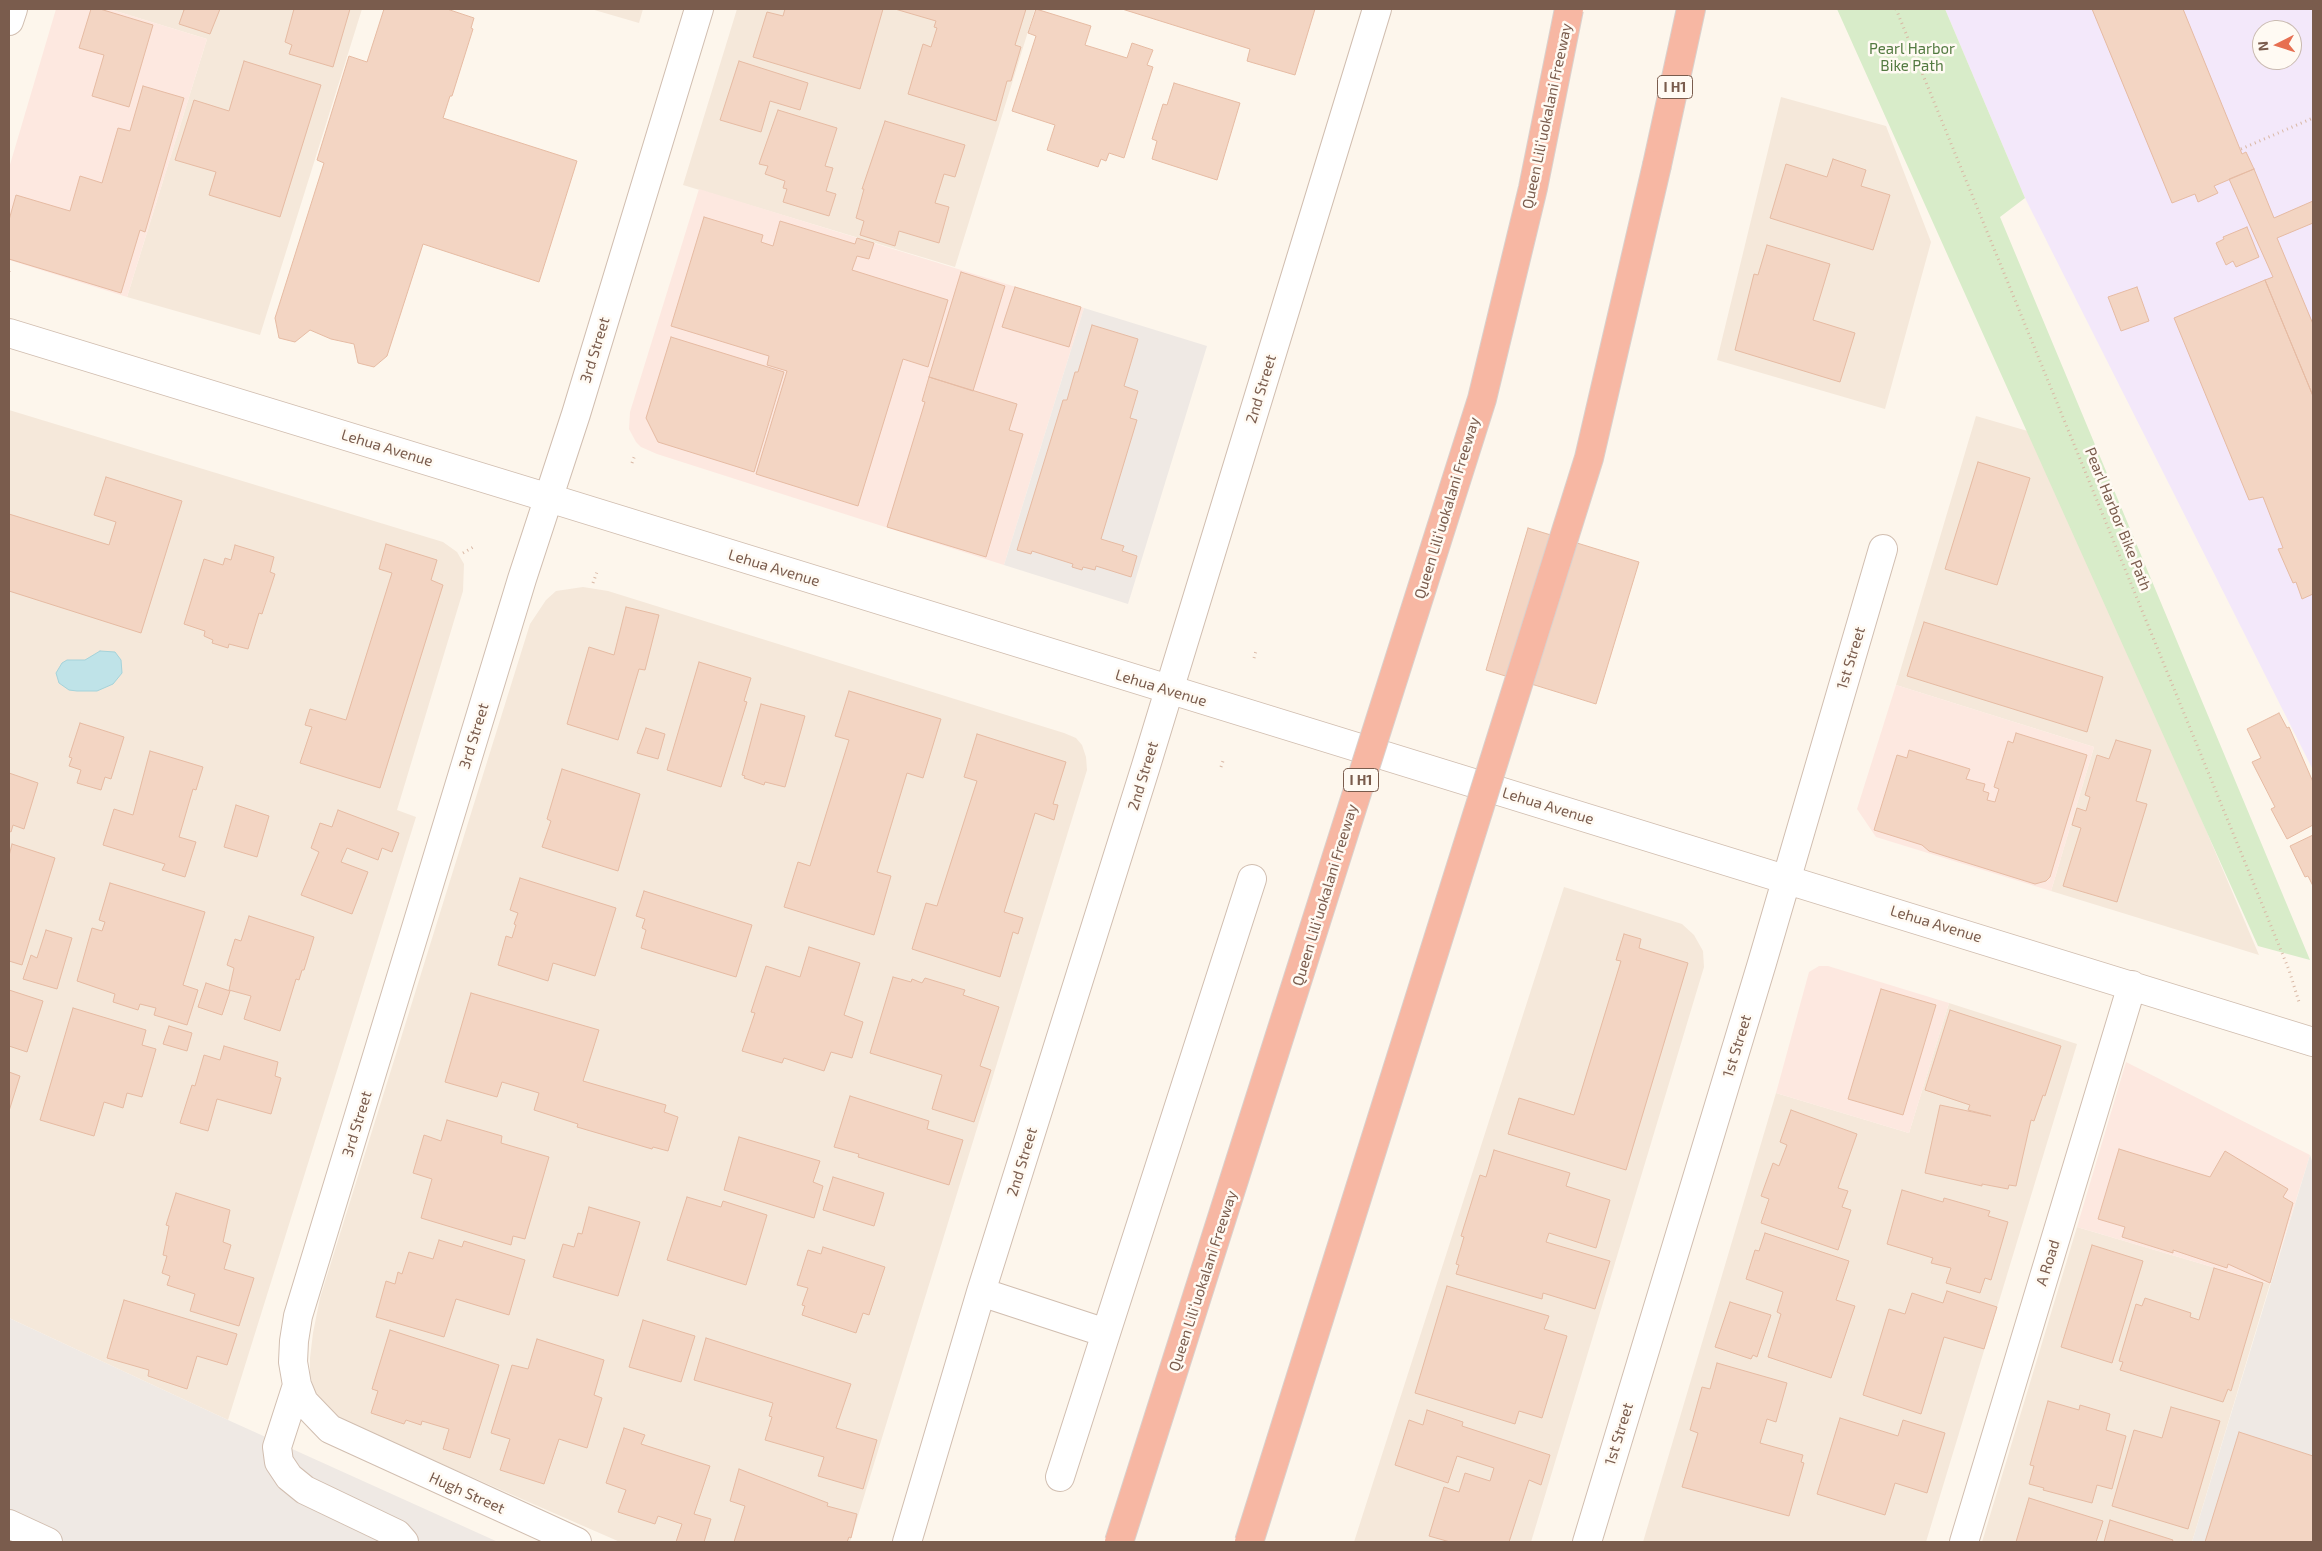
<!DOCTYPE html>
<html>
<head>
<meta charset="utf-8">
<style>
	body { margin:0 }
	#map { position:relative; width:2322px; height:1551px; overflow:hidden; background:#fdf6ec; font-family:"Exo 2",sans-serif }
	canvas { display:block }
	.frame { position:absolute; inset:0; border:10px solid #7a5c4d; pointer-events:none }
	.north { position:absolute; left:2252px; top:20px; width:50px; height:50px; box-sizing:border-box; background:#fffaf3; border:1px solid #cabbb1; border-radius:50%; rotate:265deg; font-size:14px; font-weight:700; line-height:20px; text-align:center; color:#7a5c4d }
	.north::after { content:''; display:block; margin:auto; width:18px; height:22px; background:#e76f51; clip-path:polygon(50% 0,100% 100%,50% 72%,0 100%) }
</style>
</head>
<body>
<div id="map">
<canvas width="2322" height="1551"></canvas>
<div class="frame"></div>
<div class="north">N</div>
</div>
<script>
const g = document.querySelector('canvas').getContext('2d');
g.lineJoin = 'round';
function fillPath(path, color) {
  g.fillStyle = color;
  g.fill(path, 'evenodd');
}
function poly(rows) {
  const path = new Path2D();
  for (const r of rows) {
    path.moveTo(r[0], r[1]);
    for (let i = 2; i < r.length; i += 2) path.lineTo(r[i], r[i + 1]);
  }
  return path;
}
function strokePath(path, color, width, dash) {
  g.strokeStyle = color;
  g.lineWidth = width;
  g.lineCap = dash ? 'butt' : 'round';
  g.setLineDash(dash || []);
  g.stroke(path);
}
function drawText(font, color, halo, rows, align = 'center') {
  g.font = font + ' "Exo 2",sans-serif';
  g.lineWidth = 5;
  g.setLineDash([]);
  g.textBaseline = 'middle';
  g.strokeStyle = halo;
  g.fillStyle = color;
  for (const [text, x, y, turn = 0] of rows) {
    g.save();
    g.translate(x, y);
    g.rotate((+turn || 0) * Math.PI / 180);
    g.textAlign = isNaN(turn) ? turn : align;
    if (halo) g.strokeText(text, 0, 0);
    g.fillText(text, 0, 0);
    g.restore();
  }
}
fillPath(poly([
	[109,9,362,9,260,335,127,297,207,39],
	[591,9,643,9,639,23],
	[737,9,1035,9,955,267,683,185],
	[1781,97,1886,126,1931,242,1885,409,1717,360],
	[9,410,443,542,457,552,464,564,463,591,397,810,416,817,228,1420,9,1318],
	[1976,416,2038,434,2259,955,2051,891,2094,747,1896,685],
	[583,587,608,591,1064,733,1076,738,1082,745,1086,757,1087,770,850,1542,620,1542,355,1426,337,1416,322,1404,314,1389,310,1375,310,1358,313,1333,320,1298,530,624,546,600,556,591],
	[1564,887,1682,924,1694,935,1703,951,1704,967,1531,1542,1354,1542],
	[1949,1003,2077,1044,1926,1542,1643,1542,1776,1093,1909,1133],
	[2077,1227,2270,1284,2192,1542,1982,1542]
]), '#f5e8da');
fillPath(poly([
	[56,9,109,9,207,39,127,297,9,260,9,168],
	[699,189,1084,308,1004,565,657,454,641,447,636,442,629,429,630,412],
	[1896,685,2094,747,2051,891,1876,837,1857,809],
	[1819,966,1828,966,1949,1003,1909,1133,1776,1093,1809,972],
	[2126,1062,2310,1155,2270,1284,2077,1227]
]), '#fde8e0');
fillPath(poly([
	[1084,308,1207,346,1128,604,1004,565],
	[2310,1155,2313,1164,2313,1542,2192,1542],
	[9,1318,228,1420,498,1542,9,1542]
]), '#efe9e4');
fillPath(poly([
	[1945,9,2313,9,2313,770,2025,198],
	[2262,30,2292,30,2292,60,2262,60]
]), '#f3e8fa');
fillPath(poly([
	[1837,9,1945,9,2025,198,2000,217,2310,960,2258,946]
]), '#d8ecc9');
const water = poly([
	[100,651,115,652,121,660,122,673,113,684,97,691,77,691,69,690,59,683,56,673,62,663,67,660,85,660,100,651]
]);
fillPath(water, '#bfe3e8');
strokePath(water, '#a5d3da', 1);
const building = poly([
	[91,9,100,9,153,25,129,107,92,96,104,55,79,48,91,9],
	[181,9,220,9,210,34,179,24,184,10,181,9],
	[294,9,350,9,333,67,289,54,292,45,285,42,294,9],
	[384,9,447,9,474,18,471,28,473,29,452,96,450,96,443,118,577,161,539,282,423,244,387,356,374,367,358,363,354,344,331,339,310,330,295,342,279,338,275,318,324,163,317,160,349,56,367,62,384,9],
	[785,9,883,9,860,89,753,57,767,12,783,16,785,9],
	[895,9,1026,9,1015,45,1021,47,1011,81,1007,81,996,121,908,94,923,44,931,47,937,28,934,27,936,21,895,9],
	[1036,9,1091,26,1085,45,1127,58,1132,43,1153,50,1147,65,1153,67,1124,158,1109,153,1106,161,1101,159,1098,167,1047,150,1055,125,1012,111,1036,36,1028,33,1036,9],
	[1122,9,1315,9,1295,75,1247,61,1250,49,1122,9],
	[2092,9,2183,9,2242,154,2246,152,2254,169,2214,186,2218,193,2198,202,2195,194,2172,203,2092,9],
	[244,61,321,85,280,217,209,195,216,172,175,160,194,100,229,111,244,61],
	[739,61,808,83,800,110,770,101,761,132,720,120,739,61],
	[1174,83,1240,103,1217,180,1152,159,1157,141,1152,139,1163,104,1167,105,1174,83],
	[143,86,184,98,145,232,140,230,121,293,9,259,9,220,16,195,70,211,80,176,102,183,118,128,130,131,143,86],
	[778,110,837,128,825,166,833,168,826,191,836,194,829,216,783,202,787,189,783,188,785,181,765,174,768,166,759,164,778,110],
	[885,121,965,145,955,177,944,174,935,203,949,207,939,243,899,231,895,246,860,235,864,221,856,218,864,189,862,189,885,121],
	[1833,159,1866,170,1861,186,1890,195,1873,250,1770,218,1786,164,1827,177,1833,159],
	[2254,169,2274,218,2313,201,2313,223,2277,238,2313,324,2313,396,2265,280,2273,277,2229,179,2254,169],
	[704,217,763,235,761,242,773,246,780,221,855,244,857,238,874,243,869,259,857,256,852,270,948,300,928,367,903,359,858,506,756,474,787,371,767,365,769,356,671,326,704,217],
	[2247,227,2259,257,2236,267,2233,261,2226,265,2216,243,2224,239,2223,237,2247,227],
	[1767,245,1830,264,1813,320,1855,333,1840,382,1735,350,1754,274,1758,275,1767,245],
	[961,272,1005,286,973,391,929,377,961,272],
	[2265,280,2313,396,2313,594,2302,599,2296,582,2293,583,2278,549,2283,548,2263,497,2249,500,2174,318,2265,280],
	[1015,287,1081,307,1069,347,1002,327,1015,287],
	[2137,287,2149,321,2121,331,2108,297,2137,287],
	[1092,325,1138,339,1124,386,1138,391,1130,418,1137,420,1101,539,1124,546,1122,551,1137,556,1131,577,1096,566,1095,570,1083,567,1082,570,1072,567,1073,564,1032,551,1031,554,1017,550,1063,400,1067,400,1075,372,1078,372,1092,325],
	[671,337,784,372,754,472,658,442,646,418,671,337],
	[929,377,1017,404,1009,430,1023,434,986,557,887,527,925,402,922,401,929,377],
	[1978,462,2030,478,1997,585,1945,569,1978,462],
	[106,477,182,501,141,633,9,591,9,514,109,545,116,522,94,515,106,477],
	[1528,528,1639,562,1596,704,1486,670,1528,528],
	[386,544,437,560,431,580,443,585,380,788,300,763,312,727,305,725,310,709,346,720,392,573,379,569,386,544],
	[235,545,274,557,270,572,275,574,262,614,259,613,248,649,229,644,228,648,212,643,213,640,204,636,205,631,184,624,204,559,223,565,225,558,231,560,235,545],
	[626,607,659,615,645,670,639,669,618,740,567,724,589,647,614,655,626,607],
	[1924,622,2103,677,2087,732,1907,676,1924,622],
	[699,662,751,678,744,701,747,702,721,787,667,770,699,662],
	[849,691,941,719,923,778,907,773,877,872,891,876,874,935,784,907,798,862,810,866,849,740,835,736,849,691],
	[761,704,805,716,785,787,765,782,764,785,744,778,745,776,742,775,761,704],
	[2279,713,2287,728,2289,727,2313,782,2313,825,2287,839,2271,809,2275,807,2252,762,2261,758,2247,729,2279,713],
	[80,723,124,737,111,779,105,777,101,790,77,783,81,770,69,766,72,758,69,757,80,723],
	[646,728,665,734,658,759,637,753,646,728],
	[2016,733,2087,755,2050,877,2046,881,2035,884,1929,851,1922,845,1874,830,1897,755,1907,758,1909,750,1970,769,1966,779,1985,784,1983,791,1989,793,1987,800,1995,802,1999,789,1994,787,2008,741,2013,743,2016,733],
	[977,734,1066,762,1053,804,1058,805,1054,820,1035,813,1004,912,1023,918,1018,934,1013,932,1000,977,912,949,926,903,937,906,977,781,964,777,977,734],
	[2116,740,2151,750,2136,801,2147,804,2117,902,2063,886,2081,828,2072,825,2077,808,2086,811,2090,797,2085,795,2097,755,2109,759,2116,740],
	[150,751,203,767,196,790,193,789,179,837,196,842,185,877,162,870,165,864,103,845,114,809,133,815,150,751],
	[562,769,640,794,618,871,542,847,551,821,547,819,562,769],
	[9,773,38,783,24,829,13,825,11,832,9,831,9,773],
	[236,805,269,816,257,857,224,847,236,805],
	[338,810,399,833,392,852,382,848,378,860,347,848,341,862,368,872,352,914,301,895,319,852,311,848,320,823,332,827,338,810],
	[2313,835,2313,886,2308,876,2305,877,2290,846,2313,835],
	[12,844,55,858,22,965,9,961,9,856,12,844],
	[520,878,616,908,595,976,553,963,548,981,498,965,506,936,512,938,516,925,514,924,518,913,510,910,520,878],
	[110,883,205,912,183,985,198,990,187,1025,154,1015,156,1008,140,1004,138,1010,113,1002,115,994,77,981,92,928,102,931,105,922,99,920,110,883],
	[644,891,752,925,736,977,641,948,646,930,642,928,645,919,636,916,644,891],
	[249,916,314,937,304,970,302,970,299,980,296,979,280,1031,244,1019,251,996,229,990,234,968,227,965,235,939,241,941,249,916],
	[46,930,72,938,57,989,23,979,31,955,37,958,46,930],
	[1624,934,1641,939,1639,948,1688,963,1626,1170,1508,1134,1519,1098,1574,1115,1621,961,1616,960,1624,934],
	[809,947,860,963,844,1015,863,1022,852,1058,831,1052,824,1071,784,1058,782,1063,742,1051,755,1013,751,1012,766,966,800,977,809,947],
	[893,977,911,982,912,979,922,983,925,978,965,990,963,995,999,1007,980,1066,991,1070,974,1122,932,1109,942,1075,870,1053,893,977],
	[206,983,230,991,222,1015,198,1007,206,983],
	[1881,989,1936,1005,1903,1115,1848,1099,1881,989],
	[9,990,43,1001,27,1052,9,1046,9,990],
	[471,993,599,1030,583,1081,666,1105,664,1112,678,1117,668,1151,653,1147,652,1149,577,1127,578,1124,534,1110,539,1093,502,1082,497,1097,445,1082,471,993],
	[73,1008,146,1030,142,1045,156,1049,142,1097,127,1093,123,1108,104,1102,94,1136,40,1120,73,1008],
	[1950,1010,2061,1046,2045,1096,2043,1095,2034,1121,2031,1120,2016,1186,2009,1185,2008,1189,1982,1184,1982,1186,1925,1173,1940,1105,1991,1116,1968,1110,1970,1105,1925,1090,1950,1010],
	[169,1026,192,1033,187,1051,163,1044,169,1026],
	[224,1046,278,1062,275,1076,281,1078,271,1114,217,1099,208,1131,180,1123,192,1085,195,1086,204,1055,220,1060,224,1046],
	[9,1072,20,1076,9,1111,9,1072],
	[850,1096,929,1121,927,1129,963,1140,949,1185,858,1157,859,1154,834,1147,850,1096],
	[1791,1110,1857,1134,1838,1188,1848,1191,1842,1207,1851,1210,1838,1250,1761,1223,1769,1199,1761,1196,1773,1163,1779,1166,1787,1145,1780,1142,1791,1110],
	[447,1120,502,1136,501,1143,549,1157,525,1239,513,1236,511,1245,421,1218,432,1179,413,1173,424,1135,441,1141,447,1120],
	[739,1137,820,1161,813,1182,823,1186,814,1218,724,1190,739,1137],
	[2119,1149,2210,1177,2225,1151,2288,1189,2283,1197,2293,1203,2270,1283,2228,1264,2227,1268,2173,1250,2173,1253,2122,1237,2125,1227,2098,1219,2119,1149],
	[1494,1150,1570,1173,1566,1186,1610,1200,1596,1248,1549,1233,1546,1242,1610,1261,1595,1309,1543,1293,1542,1299,1456,1274,1459,1265,1456,1264,1464,1237,1461,1236,1480,1175,1486,1177,1494,1150],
	[833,1177,884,1193,874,1226,823,1210,833,1177],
	[1902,1190,1943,1202,1944,1198,1990,1211,1988,1216,2008,1222,1991,1280,1985,1278,1980,1293,1946,1283,1951,1268,1931,1263,1933,1258,1887,1244,1902,1190],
	[176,1193,230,1210,223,1242,231,1245,224,1269,254,1278,239,1326,190,1311,195,1294,167,1285,170,1276,162,1273,167,1256,163,1255,169,1226,166,1225,176,1193],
	[687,1197,721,1207,723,1201,767,1215,746,1285,667,1260,687,1197],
	[589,1207,640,1222,618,1296,553,1277,563,1244,574,1247,578,1233,582,1234,589,1207],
	[1765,1233,1849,1261,1836,1300,1855,1306,1831,1378,1768,1357,1781,1314,1777,1312,1783,1292,1746,1279,1755,1250,1759,1251,1765,1233],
	[439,1240,462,1247,464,1241,525,1260,509,1315,456,1299,444,1337,376,1317,386,1281,395,1284,398,1272,402,1274,409,1252,433,1259,439,1240],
	[2092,1245,2143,1261,2112,1363,2061,1347,2092,1245],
	[823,1247,885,1267,869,1315,863,1313,856,1333,802,1315,805,1306,802,1305,808,1288,797,1285,808,1250,821,1254,823,1247],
	[2214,1268,2263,1283,2231,1391,2228,1389,2223,1402,2120,1370,2123,1362,2119,1361,2136,1304,2142,1306,2145,1298,2191,1313,2190,1317,2199,1320,2214,1268],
	[1447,1286,1549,1316,1544,1329,1567,1336,1542,1418,1519,1411,1515,1424,1415,1393,1447,1286],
	[1947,1291,1997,1307,1984,1349,1944,1337,1921,1414,1863,1395,1889,1309,1905,1314,1912,1293,1943,1303,1947,1291],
	[124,1300,237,1334,227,1365,197,1356,187,1389,148,1376,149,1370,107,1358,124,1300],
	[1730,1302,1771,1315,1757,1357,1753,1355,1751,1359,1715,1347,1730,1302],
	[643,1320,695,1336,681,1382,629,1367,643,1320],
	[390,1330,499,1365,470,1458,443,1449,449,1429,422,1421,421,1425,406,1420,404,1424,371,1413,378,1391,372,1389,390,1330],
	[706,1338,851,1384,836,1428,877,1440,863,1489,818,1476,824,1457,765,1440,772,1417,769,1416,773,1403,694,1380,706,1338],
	[537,1339,604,1360,594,1395,602,1398,587,1448,559,1439,544,1484,500,1470,510,1439,491,1433,512,1365,528,1369,537,1339],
	[1717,1363,1787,1383,1776,1422,1767,1419,1760,1443,1803,1455,1801,1462,1804,1463,1789,1516,1682,1487,1698,1433,1690,1430,1702,1387,1710,1389,1717,1363],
	[2048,1401,2079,1410,2080,1405,2110,1414,2106,1430,2126,1436,2112,1489,2097,1485,2092,1503,2043,1490,2044,1488,2029,1484,2034,1466,2030,1465,2048,1401],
	[2171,1407,2220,1421,2188,1529,2112,1506,2134,1430,2162,1438,2171,1407],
	[1427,1410,1463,1422,1462,1426,1550,1455,1541,1485,1529,1480,1509,1542,1450,1542,1429,1536,1444,1487,1459,1492,1465,1473,1490,1481,1494,1468,1457,1456,1448,1483,1395,1465,1409,1420,1423,1425,1427,1410],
	[1840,1418,1898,1436,1903,1420,1945,1433,1927,1493,1895,1483,1885,1515,1817,1494,1840,1418],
	[624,1428,645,1435,641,1444,710,1466,694,1514,711,1519,704,1542,676,1542,682,1524,658,1516,655,1524,618,1512,626,1490,606,1483,624,1428],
	[2239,1432,2313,1456,2313,1542,2205,1542,2239,1432],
	[739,1469,828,1503,827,1506,857,1514,851,1538,849,1537,847,1542,734,1542,745,1506,730,1501,739,1469],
	[2029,1498,2103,1521,2096,1542,2016,1542,2029,1498],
	[2110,1520,2173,1540,2172,1542,2104,1542,2110,1520]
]);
fillPath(building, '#f3d5c3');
strokePath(building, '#e6bba3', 1);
const minor = poly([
	[9,21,13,9],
	[9,333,549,498,2313,1042],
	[981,1292,1106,1333,1252,879],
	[297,1385,277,1447,279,1462,289,1477,305,1490,397,1534,404,1542],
	[1060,1477,1106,1333],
	[9,1524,48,1542],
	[577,1542,330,1429,304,1402,297,1385,293,1362,294,1341,298,1316,522,579,576,414,699,9],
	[907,1542,981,1292,1145,769,1377,9],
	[1587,1542,1762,963,1883,549],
	[1964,1542,2132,985]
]);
const highway = poly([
	[1657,165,1691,9]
]);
strokePath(minor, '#d1beb0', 30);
strokePath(highway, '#dad1cd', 30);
strokePath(poly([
	[1896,9,2289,970,2299,1002],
	[2241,149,2313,118],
	[9,272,9,271],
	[632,463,635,455],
	[463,553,475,546],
	[593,583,597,572],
	[1254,658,1256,651],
	[1221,767,1223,761]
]), '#d9b8a5', 3, [1, 4]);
strokePath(minor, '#fff', 28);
strokePath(highway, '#f7b7a3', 28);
const highwayBridge = poly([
	[1119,1542,1482,399,1533,188,1569,9],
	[1249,1542,1589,458,1657,165]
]);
strokePath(highwayBridge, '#dad1cd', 30, []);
strokePath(highwayBridge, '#f7b7a3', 28);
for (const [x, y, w] of [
	[1675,87,35],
	[1361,780,35]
]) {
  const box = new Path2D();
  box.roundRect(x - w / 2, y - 11.5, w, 23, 4);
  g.fillStyle = '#fffaf3';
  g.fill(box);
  strokePath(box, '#7a5c4d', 1);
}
drawText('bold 14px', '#7a5c4d', null, [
	["I H1",1675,87],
	["I H1",1361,780]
]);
drawText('15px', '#537a41', '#fffaf3', [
	["Pearl Harbor",1912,49],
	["Bike Path",1912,66]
]);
drawText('15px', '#7a5c4d', '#fffaf3', [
	["Queen Liliʻuokalani Freeway",1547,116,-78],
	["3rd Street",595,350,-73],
	["2nd Street",1261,389,-73],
	["Lehua Avenue",387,448,17],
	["Queen Liliʻuokalani Freeway",1447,508,-73],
	["Pearl Harbor Bike Path",2118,519,68],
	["Lehua Avenue",774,568,17],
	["1st Street",1851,658,-73],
	["Lehua Avenue",1161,688,17],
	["3rd Street",474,736,-73],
	["2nd Street",1143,776,-73],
	["Lehua Avenue",1548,806,17],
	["Queen Liliʻuokalani Freeway",1325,895,-73],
	["Lehua Avenue",1936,924,17],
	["1st Street",1737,1046,-73],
	["3rd Street",357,1124,-73],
	["2nd Street",1022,1162,-73],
	["A Road",2048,1263,-73],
	["Queen Liliʻuokalani Freeway",1203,1281,-72],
	["1st Street",1619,1434,-73],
	["Hugh Street",467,1493,24]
]);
</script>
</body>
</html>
